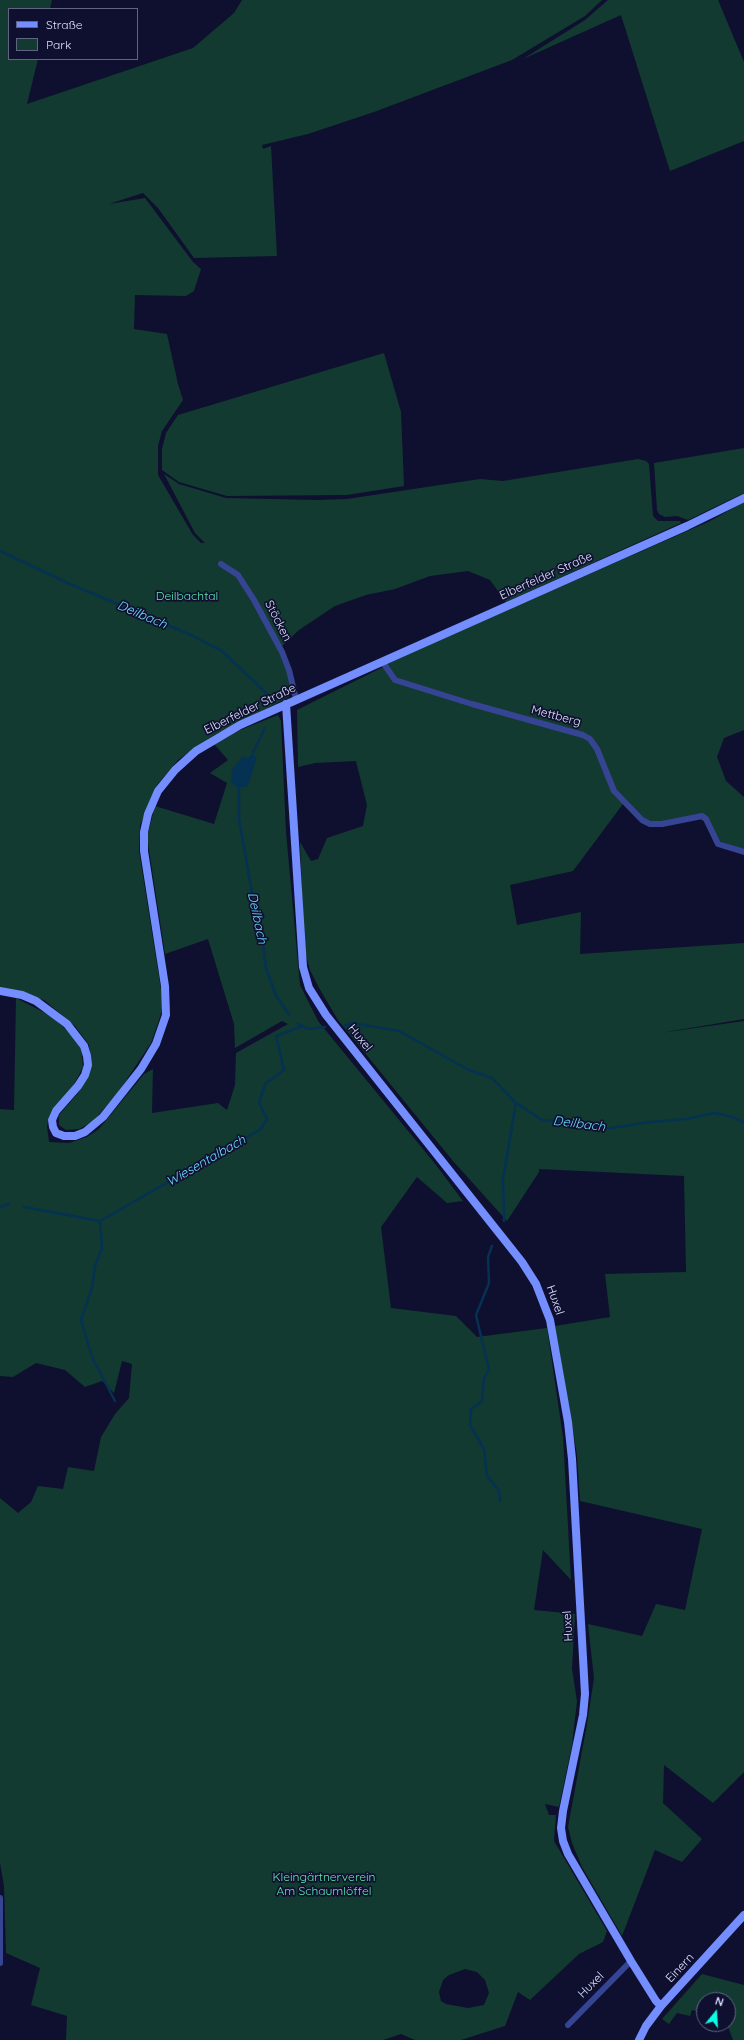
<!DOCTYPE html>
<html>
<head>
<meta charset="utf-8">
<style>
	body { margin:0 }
	#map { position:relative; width:744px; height:2040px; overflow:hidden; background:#0f102f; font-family:Quicksand,sans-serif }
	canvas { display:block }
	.legend { position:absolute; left:8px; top:8px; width:130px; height:52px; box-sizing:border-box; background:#0f102f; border:1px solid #616382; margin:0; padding:5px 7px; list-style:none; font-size:12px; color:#dde0ff }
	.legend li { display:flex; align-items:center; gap:8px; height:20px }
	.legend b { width:20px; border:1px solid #616382 }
	.north { position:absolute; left:696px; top:1992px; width:40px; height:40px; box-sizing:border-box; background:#0f102f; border:1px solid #616382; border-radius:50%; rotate:18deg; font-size:11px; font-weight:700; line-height:16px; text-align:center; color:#dde0ff }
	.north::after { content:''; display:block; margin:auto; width:14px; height:18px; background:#09ffe5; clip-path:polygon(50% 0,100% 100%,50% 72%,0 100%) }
</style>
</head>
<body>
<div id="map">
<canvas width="744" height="2040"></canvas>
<ul class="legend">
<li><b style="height:5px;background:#748dff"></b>Straße</li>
<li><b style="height:11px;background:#123a30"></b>Park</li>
</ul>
<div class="north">N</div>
</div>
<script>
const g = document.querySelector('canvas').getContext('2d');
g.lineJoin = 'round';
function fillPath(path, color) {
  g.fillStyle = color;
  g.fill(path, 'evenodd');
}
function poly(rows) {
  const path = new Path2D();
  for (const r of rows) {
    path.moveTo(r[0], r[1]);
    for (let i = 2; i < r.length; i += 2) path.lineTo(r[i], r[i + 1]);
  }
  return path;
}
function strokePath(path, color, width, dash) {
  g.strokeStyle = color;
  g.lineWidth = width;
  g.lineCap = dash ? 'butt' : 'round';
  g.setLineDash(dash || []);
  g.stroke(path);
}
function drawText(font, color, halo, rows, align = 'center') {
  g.font = font + ' Quicksand,sans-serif';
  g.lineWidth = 3.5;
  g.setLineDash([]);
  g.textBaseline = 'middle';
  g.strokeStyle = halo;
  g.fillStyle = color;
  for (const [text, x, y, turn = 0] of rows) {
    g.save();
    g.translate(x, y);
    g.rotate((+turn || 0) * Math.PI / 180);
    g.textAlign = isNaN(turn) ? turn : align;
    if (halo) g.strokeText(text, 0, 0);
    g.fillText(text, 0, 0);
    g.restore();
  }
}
fillPath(poly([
	[0,0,52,0,50,9,9,9,9,59,38,59,27,104,193,48,234,13,242,0,602,0,585,16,512,60,374,112,308,134,262,145,263,149,271,146,277,256,194,258,158,208,143,193,109,204,145,198,193,262,201,269,194,291,186,296,135,295,134,329,167,334,178,384,183,400,162,431,158,446,158,475,193,535,201,543,205,543,195,533,164,474,179,484,226,498,317,500,347,499,480,479,503,481,638,459,646,461,649,464,653,516,658,521,680,521,681,523,506,602,490,580,468,571,430,576,395,589,366,595,335,606,299,630,281,647,245,583,295,684,289,692,289,697,214,735,178,760,157,785,140,825,139,851,163,1002,161,1014,151,1043,117,1094,92,1122,79,1129,66,1130,59,1125,59,1115,78,1093,89,1073,91,1061,89,1045,75,1026,44,1000,0,988],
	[608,0,718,0,744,62,744,141,670,171,621,15,523,59,585,20],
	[384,353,401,412,404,486,347,495,227,496,179,482,162,470,162,449,166,433,178,415],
	[744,448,744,493,688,520,677,516,665,517,659,514,657,510,654,463],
	[744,502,744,730,724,738,717,757,726,781,744,797,744,850,719,841,704,814,696,814,677,820,662,822,651,821,643,818,616,790,592,738,397,678,387,663,710,521],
	[383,667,394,681,583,736,589,741,596,750,612,793,623,804,573,871,510,885,517,925,581,912,580,954,744,943,744,1019,660,1033,744,1021,744,1772,713,1803,664,1765,663,1803,702,1839,682,1862,655,1850,622,1936,582,1867,572,1843,568,1827,587,1724,594,1678,588,1624,642,1636,656,1604,685,1610,702,1529,580,1501,577,1455,555,1326,610,1317,605,1274,686,1272,684,1176,539,1169,539,1172,507,1221,453,1161,338,1020,319,988,310,970,304,948,300,842,311,861,318,859,327,838,363,826,367,805,356,761,315,763,298,767,297,710],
	[278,715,281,721,286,832,300,985,318,1021,436,1165,463,1201,447,1203,417,1177,381,1227,391,1308,456,1316,477,1337,547,1328,563,1437,571,1580,543,1550,534,1610,575,1614,572,1669,577,1701,572,1745,559,1807,545,1804,549,1815,556,1815,554,1841,607,1931,603,1942,579,1954,530,2000,518,1992,505,2026,461,2040,415,2040,401,2034,383,2040,66,2040,67,2016,31,2005,40,1968,6,1953,4,1886,0,1863,0,1498,18,1513,31,1502,38,1486,63,1489,68,1467,94,1471,101,1437,115,1414,129,1398,132,1364,122,1361,114,1393,102,1381,85,1387,65,1370,36,1363,13,1377,0,1376,0,1109,14,1110,16,998,51,1016,72,1035,81,1047,83,1067,72,1088,53,1109,49,1117,47,1126,49,1142,69,1143,87,1137,99,1129,144,1074,153,1069,152,1113,218,1103,227,1110,235,1085,236,1053,288,1024,282,1021,235,1048,234,1024,208,939,165,954,147,837,155,806,214,824,227,783,210,773,228,760,214,744,240,730],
	[465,1969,477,1972,485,1980,489,1993,484,2005,468,2008,446,2004,441,2001,439,1992,443,1980,449,1975],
	[702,1974,744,1985,744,2040,733,2040,727,2024,728,2000,704,2000,704,2013,692,2010,690,2016,677,2013,669,2024,662,2019]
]), '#123a30');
fillPath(poly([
	[243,756,247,758,254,756,257,757,248,786,238,788,231,782,232,770]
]), '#053152');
strokePath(poly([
	[0,551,70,584,191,635,222,651,265,692,269,700],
	[250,759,265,728],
	[239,785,239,819,255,910,262,935,266,968,276,996,289,1014],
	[298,1024,309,1029,325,1027],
	[344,1026,352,1023,399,1031,469,1070,492,1078,516,1103,542,1120,584,1123,605,1129,650,1122,686,1119,715,1113,732,1117,744,1122],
	[0,1207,9,1204],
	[24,1207,100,1221,261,1129,267,1119,259,1103,265,1084,284,1070,276,1036,303,1026],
	[100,1221,102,1248,95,1266,92,1288,81,1320,92,1357,115,1401],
	[504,1221,503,1179,516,1103],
	[492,1246,488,1257,489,1283,476,1315,489,1370,484,1378,482,1401,471,1409,470,1425,484,1449,487,1476,499,1491,500,1501]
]), '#053152', 2.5);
strokePath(poly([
	[221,564,238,575,254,600,282,652,289,670,296,699],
	[382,661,395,680,472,704,583,735,590,739,597,749,614,791,642,820,650,824,662,824,702,816,706,819,718,844,744,852],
	[0,1898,0,1963],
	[568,2025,631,1961]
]), '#364593', 6);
strokePath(poly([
	[286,704,303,967,309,988,326,1015,522,1262,536,1284,550,1320,568,1422,572,1459,585,1694,583,1715,563,1811,561,1828,563,1841,568,1854,631,1961,656,2001,661,2006],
	[0,991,22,995,36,1001,67,1024,84,1046,87,1056,88,1065,85,1075,78,1086,56,1111,52,1120,53,1127,56,1133,64,1136,75,1136,85,1132,103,1117,141,1069,156,1044,166,1015,165,986,144,851,144,832,148,814,158,791,175,770,196,751,240,725,687,526,744,498],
	[639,2040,646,2026,661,2006,744,1915]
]), '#748dff', 8);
drawText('12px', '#dde0ff', '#0f102f', [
	["Elberfelder Straße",546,576,-24],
	["Stöcken",278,621,63],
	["Elberfelder Straße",250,709,-26],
	["Mettberg",556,716,15],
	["Huxel",360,1038,51],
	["Huxel",555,1300,71],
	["Huxel",568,1626,-93],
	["Einern",680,1968,-47],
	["Huxel",591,1985,-45]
]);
drawText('12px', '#5cecab', '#0f102f', [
	["Deilbachtal",187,596],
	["Kleingärtnerverein",324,1877],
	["Am Schaumlöffel",324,1891]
]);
drawText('italic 13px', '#6bd9ff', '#0f102f', [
	["Deilbach",142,615,23],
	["Deilbach",257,918,78],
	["Deilbach",579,1124,7],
	["Wiesentalbach",206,1161,-30]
]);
</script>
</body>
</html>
